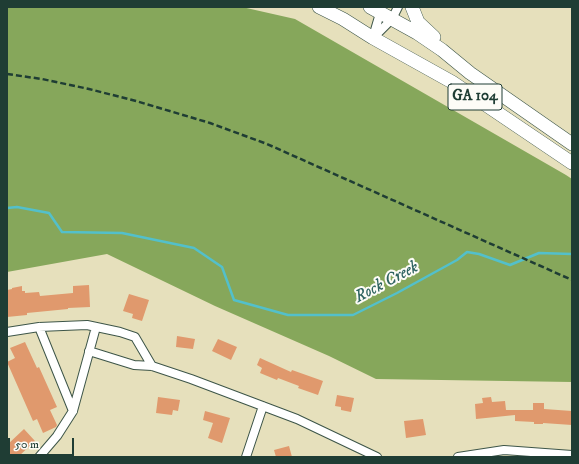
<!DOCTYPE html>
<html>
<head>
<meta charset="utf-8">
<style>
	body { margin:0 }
	#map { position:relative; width:579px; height:464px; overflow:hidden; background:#e6e0bc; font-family:"IM FELL DW Pica",serif }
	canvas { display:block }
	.frame { position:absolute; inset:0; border:8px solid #1f3d34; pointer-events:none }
	.scale { position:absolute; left:8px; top:438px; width:66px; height:18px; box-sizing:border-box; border:2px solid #1f3d34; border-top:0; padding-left:5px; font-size:12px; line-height:14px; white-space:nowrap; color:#1f3d34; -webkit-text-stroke:3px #fdfcf7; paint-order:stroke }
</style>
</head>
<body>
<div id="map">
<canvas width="579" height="464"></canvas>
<div class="frame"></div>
<div class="scale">50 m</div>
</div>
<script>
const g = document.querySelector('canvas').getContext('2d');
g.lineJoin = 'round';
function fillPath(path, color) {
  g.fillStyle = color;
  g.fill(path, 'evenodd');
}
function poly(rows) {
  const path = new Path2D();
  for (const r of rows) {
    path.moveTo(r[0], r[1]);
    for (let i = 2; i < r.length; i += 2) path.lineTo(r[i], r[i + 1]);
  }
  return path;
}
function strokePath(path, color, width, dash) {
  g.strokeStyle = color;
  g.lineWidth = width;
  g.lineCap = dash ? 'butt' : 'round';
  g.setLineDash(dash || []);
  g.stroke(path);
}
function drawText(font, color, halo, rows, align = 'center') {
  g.font = font + ' "IM FELL DW Pica",serif';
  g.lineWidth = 4;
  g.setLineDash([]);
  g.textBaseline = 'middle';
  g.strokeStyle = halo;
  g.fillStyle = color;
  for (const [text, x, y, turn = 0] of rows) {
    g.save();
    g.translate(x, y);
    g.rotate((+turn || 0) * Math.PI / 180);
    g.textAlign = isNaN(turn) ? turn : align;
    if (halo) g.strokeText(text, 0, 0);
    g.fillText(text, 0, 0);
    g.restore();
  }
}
fillPath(poly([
	[7,7,242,7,295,19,566,175,572,179,572,382,376,379,329,356,215,306,107,254,7,272]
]), '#86a75b');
strokePath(poly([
	[7,208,17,207,49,213,62,232,122,233,194,248,222,267,234,300,288,315,353,315,397,293,457,260,467,252,479,254,510,265,539,253,572,254]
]), '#53c0cb', 2.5);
fillPath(poly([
	[89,285,90,307,68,308,68,309,27,313,27,315,7,317,7,290,12,289,12,288,22,286,22,291,25,291,25,293,39,292,40,296,73,293,73,286],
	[129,294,149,300,142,321,132,318,133,314,123,311],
	[177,336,195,339,193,349,176,347],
	[218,339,237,347,231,360,212,351],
	[25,342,37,368,39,367,57,407,50,410,57,425,56,427,43,433,37,419,33,421,7,362,15,358,10,348],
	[260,358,291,372,292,370,323,381,318,395,298,388,299,386,278,378,277,380,260,373,262,368,257,365],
	[337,395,354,398,351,412,341,410,341,407,335,406],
	[158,397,180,400,178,411,173,410,172,415,156,413],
	[491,397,492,402,505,401,506,410,533,410,533,403,544,403,544,409,572,411,572,425,543,423,543,424,534,424,534,422,515,421,515,415,476,419,475,404,483,403,482,398],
	[205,411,230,418,222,443,208,438,213,423,203,420],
	[423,419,426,435,406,438,404,421],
	[24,429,35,441,18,457,7,457,7,445],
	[289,446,292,457,276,457,274,450]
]), '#e0996d');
const street = poly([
	[373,37,381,10],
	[373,38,392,19,398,7],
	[39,327,73,411],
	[7,332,39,327,87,325,120,332,135,337,152,366],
	[89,351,134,365,152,366,191,379,297,419,377,457],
	[39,457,57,436,73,411,96,327],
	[246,457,263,406],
	[458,457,504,450,572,455]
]);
const primary = poly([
	[319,7,343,19,373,38,452,82,572,163],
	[370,7,417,33,442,50,470,73,572,144],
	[412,7,418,22,434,37]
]);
strokePath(street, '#3d5548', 10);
strokePath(primary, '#3d5548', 14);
strokePath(street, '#fff', 8);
strokePath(primary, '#fff', 13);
strokePath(poly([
	[7,74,42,79,89,89,136,101,210,123,267,144,572,280]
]), '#1f3d34', 2.5, [6, 3]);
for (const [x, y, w] of [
	[475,97,54]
]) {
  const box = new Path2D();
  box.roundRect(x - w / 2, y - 13, w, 26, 3);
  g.fillStyle = '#fdfcf7';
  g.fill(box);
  strokePath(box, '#1f3d34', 1);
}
drawText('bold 15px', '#1f3d34', null, [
	["GA 104",475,97]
]);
drawText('italic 17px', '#2f6461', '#fdfcf7', [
	["Rock Creek",387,283,-28]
]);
</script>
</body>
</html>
